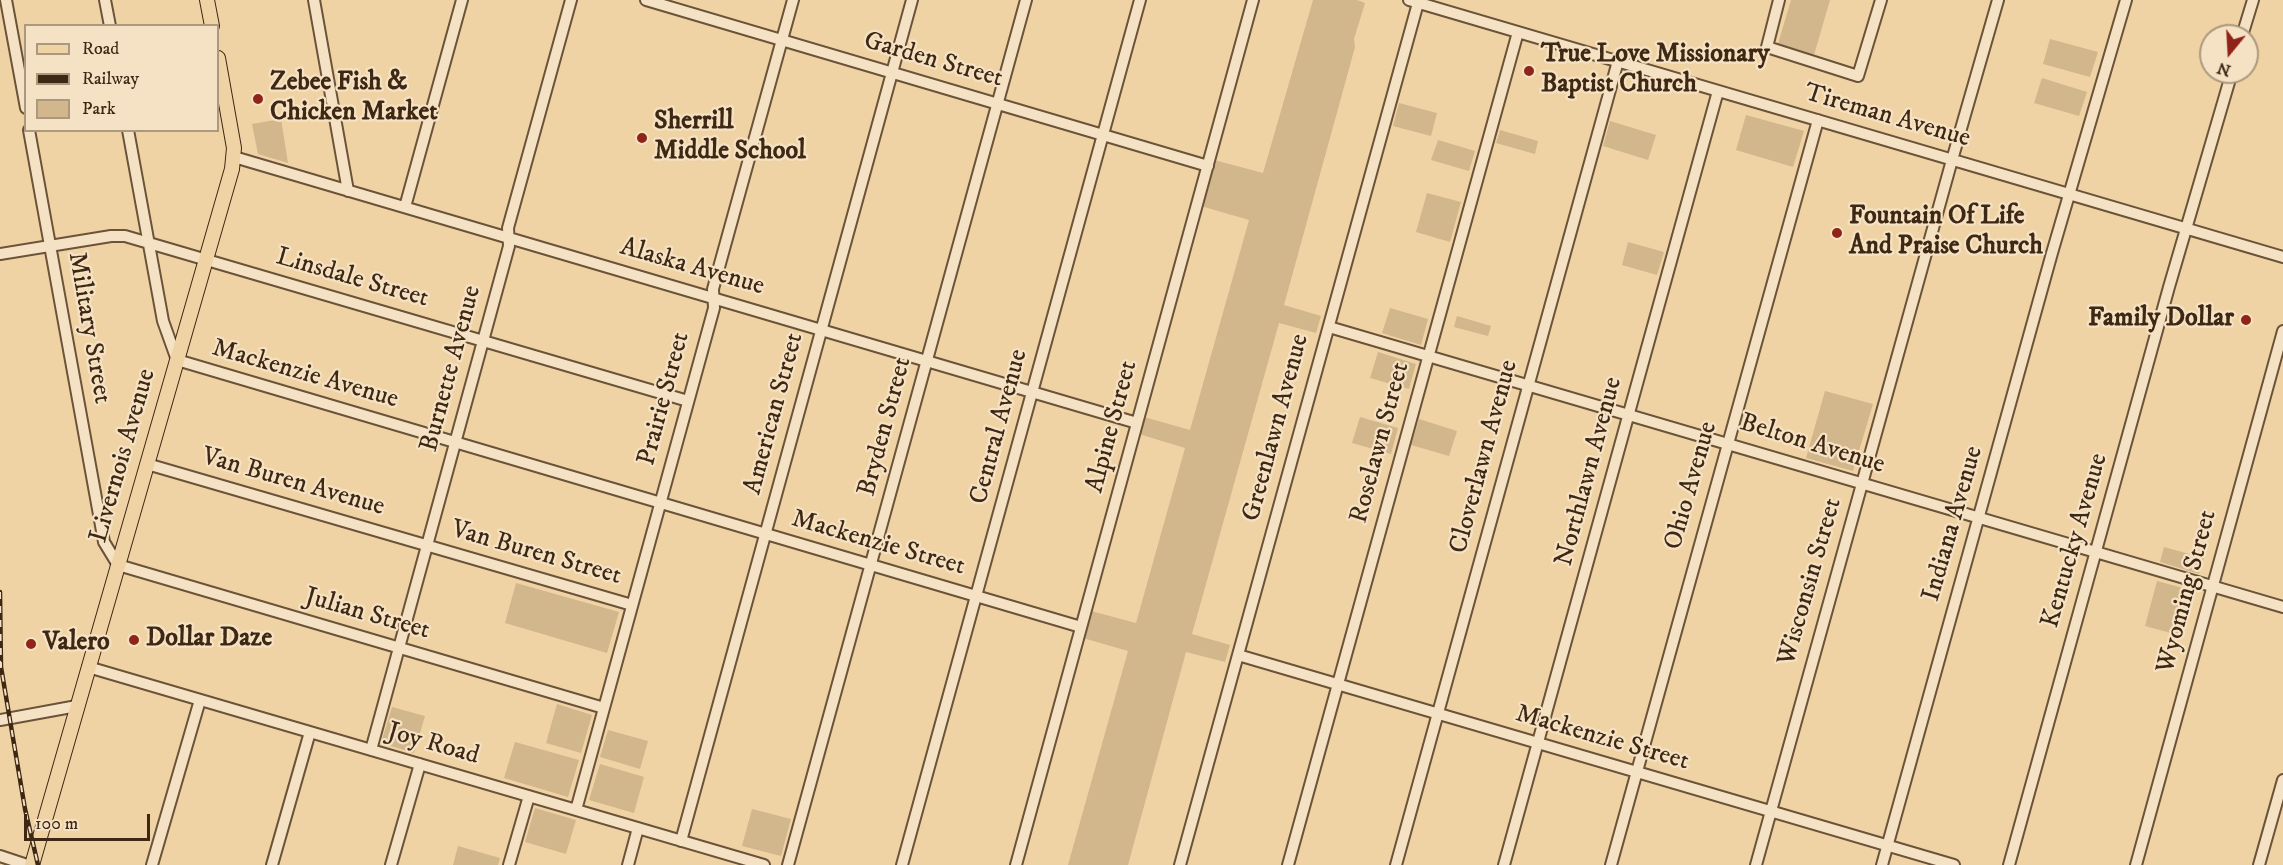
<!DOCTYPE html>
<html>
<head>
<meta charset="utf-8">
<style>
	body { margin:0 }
	#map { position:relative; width:2283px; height:865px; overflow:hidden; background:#f0d3a4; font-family:"IM FELL DW Pica",serif }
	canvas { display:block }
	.legend { position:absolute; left:24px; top:24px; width:195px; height:108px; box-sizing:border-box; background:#f5e2c4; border:2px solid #ac987e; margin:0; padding:8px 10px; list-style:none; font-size:18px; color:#3e2814 }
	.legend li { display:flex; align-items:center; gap:12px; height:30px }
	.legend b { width:30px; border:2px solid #ac987e }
	.north { position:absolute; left:2199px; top:24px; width:60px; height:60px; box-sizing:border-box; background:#f5e2c4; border:2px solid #ac987e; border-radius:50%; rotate:198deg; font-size:16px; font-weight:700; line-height:24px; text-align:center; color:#3e2814 }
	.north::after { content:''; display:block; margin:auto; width:21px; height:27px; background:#8f2418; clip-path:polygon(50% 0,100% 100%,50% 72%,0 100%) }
	.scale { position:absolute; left:24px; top:814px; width:126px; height:27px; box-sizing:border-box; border:3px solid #3e2814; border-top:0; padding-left:8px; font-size:18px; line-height:21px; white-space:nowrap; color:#3e2814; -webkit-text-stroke:4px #f5e2c4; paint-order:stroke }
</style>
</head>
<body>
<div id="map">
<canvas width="2283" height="865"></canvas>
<ul class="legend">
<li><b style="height:8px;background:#f0d3a4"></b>Road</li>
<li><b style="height:8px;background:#3e2814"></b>Railway</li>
<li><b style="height:16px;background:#d2b68c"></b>Park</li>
</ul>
<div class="north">N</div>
<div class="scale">100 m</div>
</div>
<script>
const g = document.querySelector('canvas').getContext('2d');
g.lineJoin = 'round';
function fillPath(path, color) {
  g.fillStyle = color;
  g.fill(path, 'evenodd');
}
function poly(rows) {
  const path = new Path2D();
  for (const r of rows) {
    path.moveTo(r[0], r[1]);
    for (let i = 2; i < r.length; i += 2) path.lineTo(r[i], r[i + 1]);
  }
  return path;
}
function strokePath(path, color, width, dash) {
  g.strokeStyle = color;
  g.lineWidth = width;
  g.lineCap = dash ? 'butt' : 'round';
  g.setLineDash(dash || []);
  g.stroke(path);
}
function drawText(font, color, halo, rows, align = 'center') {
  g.font = font + ' "IM FELL DW Pica",serif';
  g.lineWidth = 4.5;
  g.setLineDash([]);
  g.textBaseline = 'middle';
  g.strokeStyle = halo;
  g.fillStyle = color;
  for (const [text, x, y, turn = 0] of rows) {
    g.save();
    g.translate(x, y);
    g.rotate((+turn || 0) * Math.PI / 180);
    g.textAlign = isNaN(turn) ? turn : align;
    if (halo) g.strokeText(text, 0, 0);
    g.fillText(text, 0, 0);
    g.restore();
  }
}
fillPath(poly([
	[1313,0,1357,0,1365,3,1354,39,1355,47,1284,305,1321,316,1316,333,1279,323,1192,634,1230,645,1225,662,1186,652,1128,865,1068,865,1128,651,1083,638,1091,611,1136,623,1185,448,1139,434,1144,417,1190,430,1249,220,1201,206,1214,160,1263,173],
	[1791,0,1830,0,1814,55,1778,44],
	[2050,39,2098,52,2090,77,2043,64],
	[2042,78,2087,92,2079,116,2034,103],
	[1399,103,1437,113,1431,136,1393,126],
	[1746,115,1804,131,1793,167,1736,150],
	[281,119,288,163,258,154,252,124],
	[1610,121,1656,135,1648,160,1603,146],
	[1500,130,1538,141,1535,154,1496,143],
	[1438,140,1475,151,1469,171,1431,160],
	[1427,193,1461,202,1450,242,1416,232],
	[1628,242,1664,252,1657,275,1622,265],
	[1390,308,1428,319,1421,345,1382,333],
	[1457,316,1491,326,1488,336,1454,327],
	[1378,352,1416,364,1409,389,1370,378],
	[1825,391,1873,404,1853,471,1806,458],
	[1360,417,1398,428,1391,454,1352,443],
	[1419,419,1457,431,1449,456,1411,445],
	[2164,547,2204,558,2199,574,2160,562],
	[2157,581,2194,591,2182,636,2145,626],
	[516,583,619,612,607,653,505,623],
	[557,704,592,715,581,753,546,743],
	[392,707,425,716,414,753,381,743],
	[608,730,648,741,640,769,600,757],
	[515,742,579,760,568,797,504,778],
	[600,764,644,777,634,813,589,800],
	[535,808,576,820,566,854,525,842],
	[752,809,791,819,781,856,742,846],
	[458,846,500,858,498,865,453,865]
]), '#d2b68c');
const minor = poly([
	[6,0,26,108],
	[105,0,110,26],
	[314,0,348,191],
	[646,0,1208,166],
	[1409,0,2283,257],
	[1779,0,1767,47,1858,76,1881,0],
	[2242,36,2253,0],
	[29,130,104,542,118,565,604,708],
	[128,130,163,321,177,360,1081,627],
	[234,157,1137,423],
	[405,207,462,0],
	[0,254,111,236,125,236,688,401],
	[1329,327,2283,607],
	[147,464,632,605],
	[1238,655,1954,865],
	[88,667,764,865],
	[0,720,77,706],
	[371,750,509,246,508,228,571,0],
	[576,810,714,308,713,289,793,0],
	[681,841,912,0],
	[0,856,27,865],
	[152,865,200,700],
	[272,865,310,732],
	[391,865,420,764],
	[509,865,529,796],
	[628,865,638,828],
	[788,865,1026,0],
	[902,865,1140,0],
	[1016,865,1253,0],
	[1180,865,1418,3],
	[1288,865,1518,32],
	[1396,865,1618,61],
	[1504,865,1718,91],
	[1611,865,1818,120],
	[1756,865,1952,160,1998,0],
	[1882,865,2052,253,2126,0],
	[2009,865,2169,287,2232,72],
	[2136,865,2283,331],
	[2259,865,2283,780]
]);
const major = poly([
	[207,0,212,26],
	[32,865,232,169,234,148,218,58]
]);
strokePath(minor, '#6a5338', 14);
strokePath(major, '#3e2814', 16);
strokePath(minor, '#f5e2c4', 10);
strokePath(major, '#f0d3a4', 14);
const rail = poly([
	[0,592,1,668],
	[0,661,25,809,38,865]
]);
strokePath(rail, '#3e2814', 4.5);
strokePath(rail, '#f5e2c4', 2, [7]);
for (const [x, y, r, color] of [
	[1529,71,6,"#8f2418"],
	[258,99,6,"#8f2418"],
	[642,138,6,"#8f2418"],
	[1837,233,6,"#8f2418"],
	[2246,320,6,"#8f2418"],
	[134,640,6,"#8f2418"],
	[31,644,6,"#8f2418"]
]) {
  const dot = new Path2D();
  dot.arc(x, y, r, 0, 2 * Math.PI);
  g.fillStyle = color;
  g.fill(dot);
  strokePath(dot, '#f5e2c4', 2);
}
drawText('bold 26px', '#3e2814', '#f5e2c4', [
	["True Love Missionary",1541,56],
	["Baptist Church",1541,86],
	["Zebee Fish &",270,84],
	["Chicken Market",270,114],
	["Sherrill",654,123],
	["Middle School",654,153],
	["Fountain Of Life",1849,218],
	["And Praise Church",1849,248],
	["Family Dollar",2234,320,"right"],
	["Dollar Daze",146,640],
	["Valero",43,644]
], 'left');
drawText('26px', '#3e2814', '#f5e2c4', [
	["Garden Street",933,61,16],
	["Tireman Avenue",1887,117,16],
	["Alaska Avenue",692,268,16],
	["Linsdale Street",352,279,16],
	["Military Street",88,328,80],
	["Burnette Avenue",452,369,-75],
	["Mackenzie Avenue",305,375,16],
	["Prairie Street",665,399,-75],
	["American Street",775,414,-75],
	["Bryden Street",886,427,-75],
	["Central Avenue",1000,427,-75],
	["Alpine Street",1113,427,-75],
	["Greenlawn Avenue",1277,428,-75],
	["Roselawn Street",1381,443,-75],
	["Belton Avenue",1812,445,17],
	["Livernois Avenue",124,456,-74],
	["Cloverlawn Avenue",1485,457,-75],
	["Northlawn Avenue",1590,472,-75],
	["Van Buren Avenue",293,483,16],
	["Ohio Avenue",1692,486,-74],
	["Indiana Avenue",1954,524,-74],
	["Kentucky Avenue",2076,541,-74],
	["Mackenzie Street",878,544,16],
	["Van Buren Street",536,554,16],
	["Wisconsin Street",1811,582,-74],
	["Wyoming Street",2188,592,-75],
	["Julian Street",367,615,16],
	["Mackenzie Street",1602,739,16],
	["Joy Road",433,745,16]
]);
</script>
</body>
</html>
